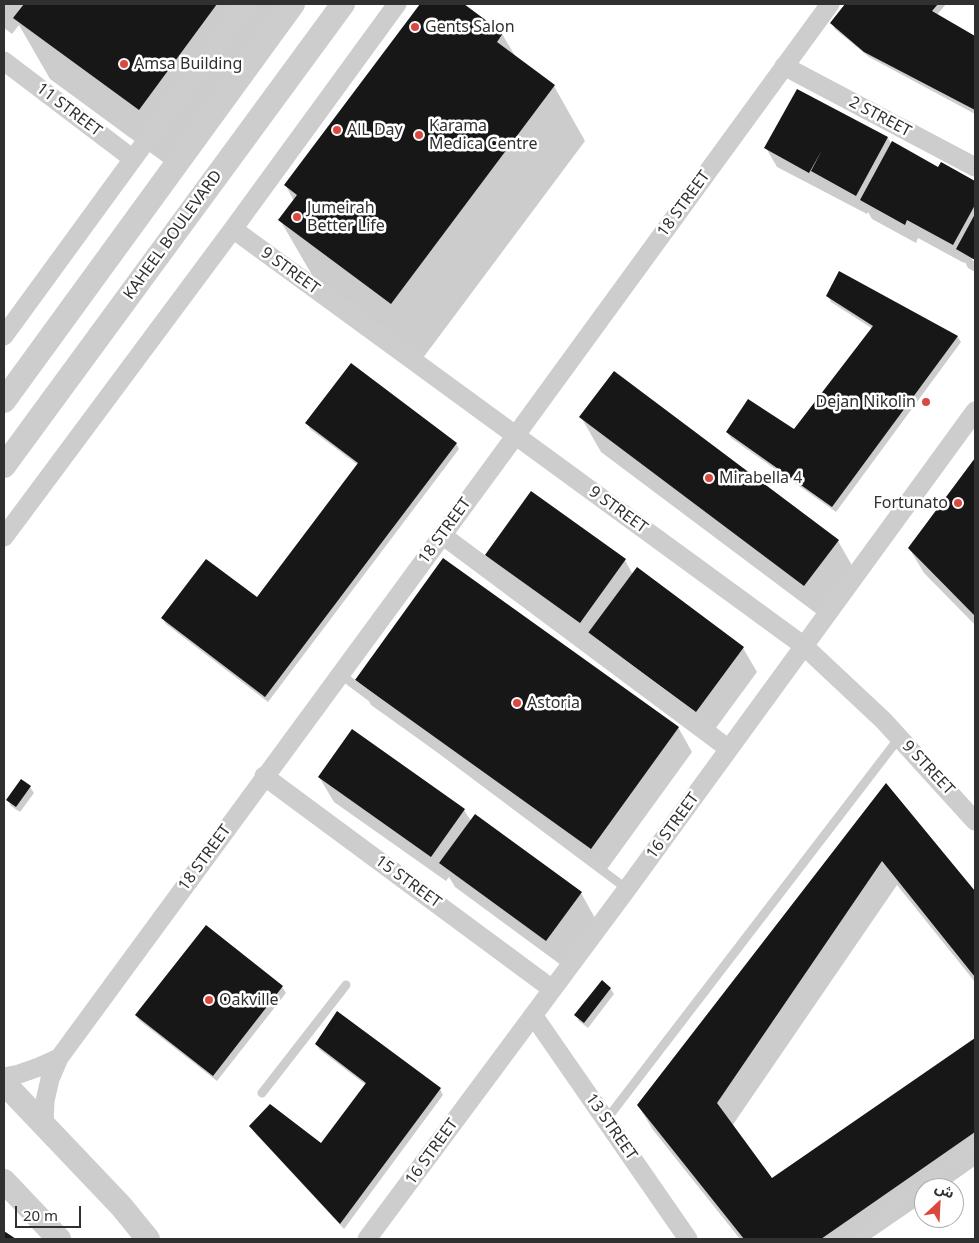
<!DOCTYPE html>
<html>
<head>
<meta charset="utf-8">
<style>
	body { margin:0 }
	#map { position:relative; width:979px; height:1243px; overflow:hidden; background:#fff; font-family:"Noto Sans","Noto Sans Arabic",sans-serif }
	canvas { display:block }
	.frame { position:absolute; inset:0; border:5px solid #303030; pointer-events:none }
	.north { position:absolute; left:914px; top:1178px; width:50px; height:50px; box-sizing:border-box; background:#fff; border:1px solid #acacac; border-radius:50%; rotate:25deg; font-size:14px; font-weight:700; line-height:20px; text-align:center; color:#303030 }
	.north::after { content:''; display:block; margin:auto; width:18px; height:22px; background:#da4940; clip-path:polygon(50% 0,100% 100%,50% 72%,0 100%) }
	.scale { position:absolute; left:15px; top:1206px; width:66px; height:22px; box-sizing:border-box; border:2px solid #303030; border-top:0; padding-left:6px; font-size:15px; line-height:18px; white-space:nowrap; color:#303030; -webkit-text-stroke:4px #fff; paint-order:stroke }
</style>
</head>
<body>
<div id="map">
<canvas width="979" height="1243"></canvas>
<div class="frame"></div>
<div class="north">ش</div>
<div class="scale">20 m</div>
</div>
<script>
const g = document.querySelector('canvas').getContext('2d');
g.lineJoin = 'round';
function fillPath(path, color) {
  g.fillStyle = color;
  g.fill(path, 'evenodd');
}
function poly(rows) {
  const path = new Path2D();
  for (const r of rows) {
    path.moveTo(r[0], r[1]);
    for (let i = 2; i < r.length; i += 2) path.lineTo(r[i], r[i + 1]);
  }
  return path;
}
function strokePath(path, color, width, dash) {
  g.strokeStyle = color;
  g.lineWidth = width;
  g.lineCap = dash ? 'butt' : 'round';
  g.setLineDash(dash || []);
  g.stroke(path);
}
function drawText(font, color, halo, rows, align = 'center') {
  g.font = font + ' "Noto Sans",sans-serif';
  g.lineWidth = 5;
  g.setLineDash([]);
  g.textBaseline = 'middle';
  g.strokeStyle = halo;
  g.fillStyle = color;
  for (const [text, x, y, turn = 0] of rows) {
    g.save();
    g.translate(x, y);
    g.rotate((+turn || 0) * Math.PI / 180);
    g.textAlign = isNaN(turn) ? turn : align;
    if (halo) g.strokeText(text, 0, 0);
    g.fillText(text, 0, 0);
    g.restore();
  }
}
fillPath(poly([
	[4,4,297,4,174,170,50,79,19,25,12,34,4,28],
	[421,4,462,4,502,34,517,59,554,86,585,141,423,358,312,275,280,220,294,201,286,186],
	[847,4,946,4,937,15,975,37,975,114,869,57,835,29,832,23],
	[797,91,888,138,892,145,938,168,941,163,975,182,975,259,972,257,972,260,975,262,975,272,968,268,965,262,964,263,918,238,916,243,872,219,868,212,867,214,777,167,766,148],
	[840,273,958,337,961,342,836,512,731,438,727,432,794,431,873,329,831,302,828,296],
	[581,417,838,541,858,576,825,620,601,452],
	[307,423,456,443,459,449,268,702,166,624,163,619,257,599,358,465,310,429],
	[975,460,975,625,924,573,909,548],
	[486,555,625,560,633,575,743,648,757,672,710,736,500,580],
	[357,680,678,727,692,752,605,872,371,705],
	[352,731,464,810,471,821,581,893,595,918,561,965,455,887,449,877,446,881,334,802,319,777],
	[21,781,30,787,34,793,20,812,11,806,8,800],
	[886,785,975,893,975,982,897,885,732,1126,771,1179,975,1040,975,1166,944,1188,924,1188,924,1202,870,1239,740,1239,653,1130,638,1105],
	[282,987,286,993,217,1081,140,1021,136,1015],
	[610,988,614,994,588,1028,579,1021,576,1015],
	[316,1044,440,1089,443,1095,344,1229,254,1132,250,1126,322,1144,366,1085,320,1050]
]), '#0003');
fillPath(poly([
	[24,4,217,4,139,110,13,18],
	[420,4,464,4,503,33,497,42,555,85,391,304,278,220,297,195,284,185],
	[845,4,938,4,932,11,975,36,975,110,864,52,830,23],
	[797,89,888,137,856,196,811,171,822,150,809,173,764,148],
	[892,141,938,167,941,162,975,181,975,205,953,245,907,220,905,225,860,200],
	[975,214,975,260,956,249],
	[839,271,958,336,832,507,726,432,748,399,794,429,873,326,826,296],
	[351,363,457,443,265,697,161,618,206,559,257,597,358,463,305,423],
	[614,371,839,540,804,586,579,417],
	[975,458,975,616,908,548],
	[531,491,626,559,580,623,485,555],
	[443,558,679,727,591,849,355,680],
	[637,567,744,647,696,712,588,633],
	[352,729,465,809,431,857,318,777],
	[21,779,31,786,16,807,6,800],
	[886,783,975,891,975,977,882,861,717,1103,772,1178,975,1038,975,1132,821,1239,744,1239,637,1105],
	[475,814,582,892,546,941,439,863],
	[206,925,283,986,213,1076,135,1015],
	[602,980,611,988,584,1023,574,1015],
	[337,1011,441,1088,340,1224,249,1126,270,1104,321,1143,366,1083,315,1044],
	[4,1231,16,1239,4,1239]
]), '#171717');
strokePath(poly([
	[340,674,627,889],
	[262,1093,346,985],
	[606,1120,899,738],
	[858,1239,910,1193,975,1146]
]), '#cdcdcd', 9);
strokePath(poly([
	[4,61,133,159],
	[784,66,975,167],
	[233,229,804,646,884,721,975,821],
	[4,336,246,4],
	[442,535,729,749],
	[4,537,233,229,397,4],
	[264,776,552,989],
	[533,1015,688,1239],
	[4,1077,19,1074,39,1067,59,1058],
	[44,1124,45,1101,50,1079,59,1058,516,435,830,4],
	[367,1239,627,889,975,411]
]), '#cdcdcd', 19);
strokePath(poly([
	[4,401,293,4],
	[4,466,343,4],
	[4,1083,121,1206,148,1239],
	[4,1181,59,1239]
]), '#cdcdcd', 24);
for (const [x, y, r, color] of [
	[415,27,5,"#da4940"],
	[124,64,5,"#da4940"],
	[337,130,5,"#da4940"],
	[419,135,5,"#da4940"],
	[297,217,5,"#da4940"],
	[926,402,5,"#da4940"],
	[709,478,5,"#da4940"],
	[958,503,5,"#da4940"],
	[517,703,5,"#da4940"],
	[209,1000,5,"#da4940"]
]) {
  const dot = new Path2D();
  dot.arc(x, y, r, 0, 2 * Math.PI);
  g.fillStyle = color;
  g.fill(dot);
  strokePath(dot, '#fff', 2);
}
drawText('16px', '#303030', '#fff', [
	["Gents Salon",425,27],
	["Amsa Building",134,64],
	["Karama",429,126],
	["Medica Centre",429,144],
	["AlL Day",347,130],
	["Jumeirah",307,208],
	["Better Life",307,226],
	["Dejan Nikolin",916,402,"right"],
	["Mirabella 4",719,478],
	["Fortunato",948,503,"right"],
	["Astoria",527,703],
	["Oakville",219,1000]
], 'left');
drawText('16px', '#303030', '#fff', [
	["11 STREET",69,110,37],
	["2 STREET",880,117,28],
	["18 STREET",684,204,-54],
	["KAHEEL BOULEVARD",173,235,-54],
	["9 STREET",290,271,36],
	["9 STREET",618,510,36],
	["18 STREET",445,531,-54],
	["9 STREET",928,768,47],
	["16 STREET",673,826,-54],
	["18 STREET",205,858,-54],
	["15 STREET",408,882,36],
	["13 STREET",611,1127,55],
	["16 STREET",432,1152,-54]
]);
</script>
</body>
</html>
